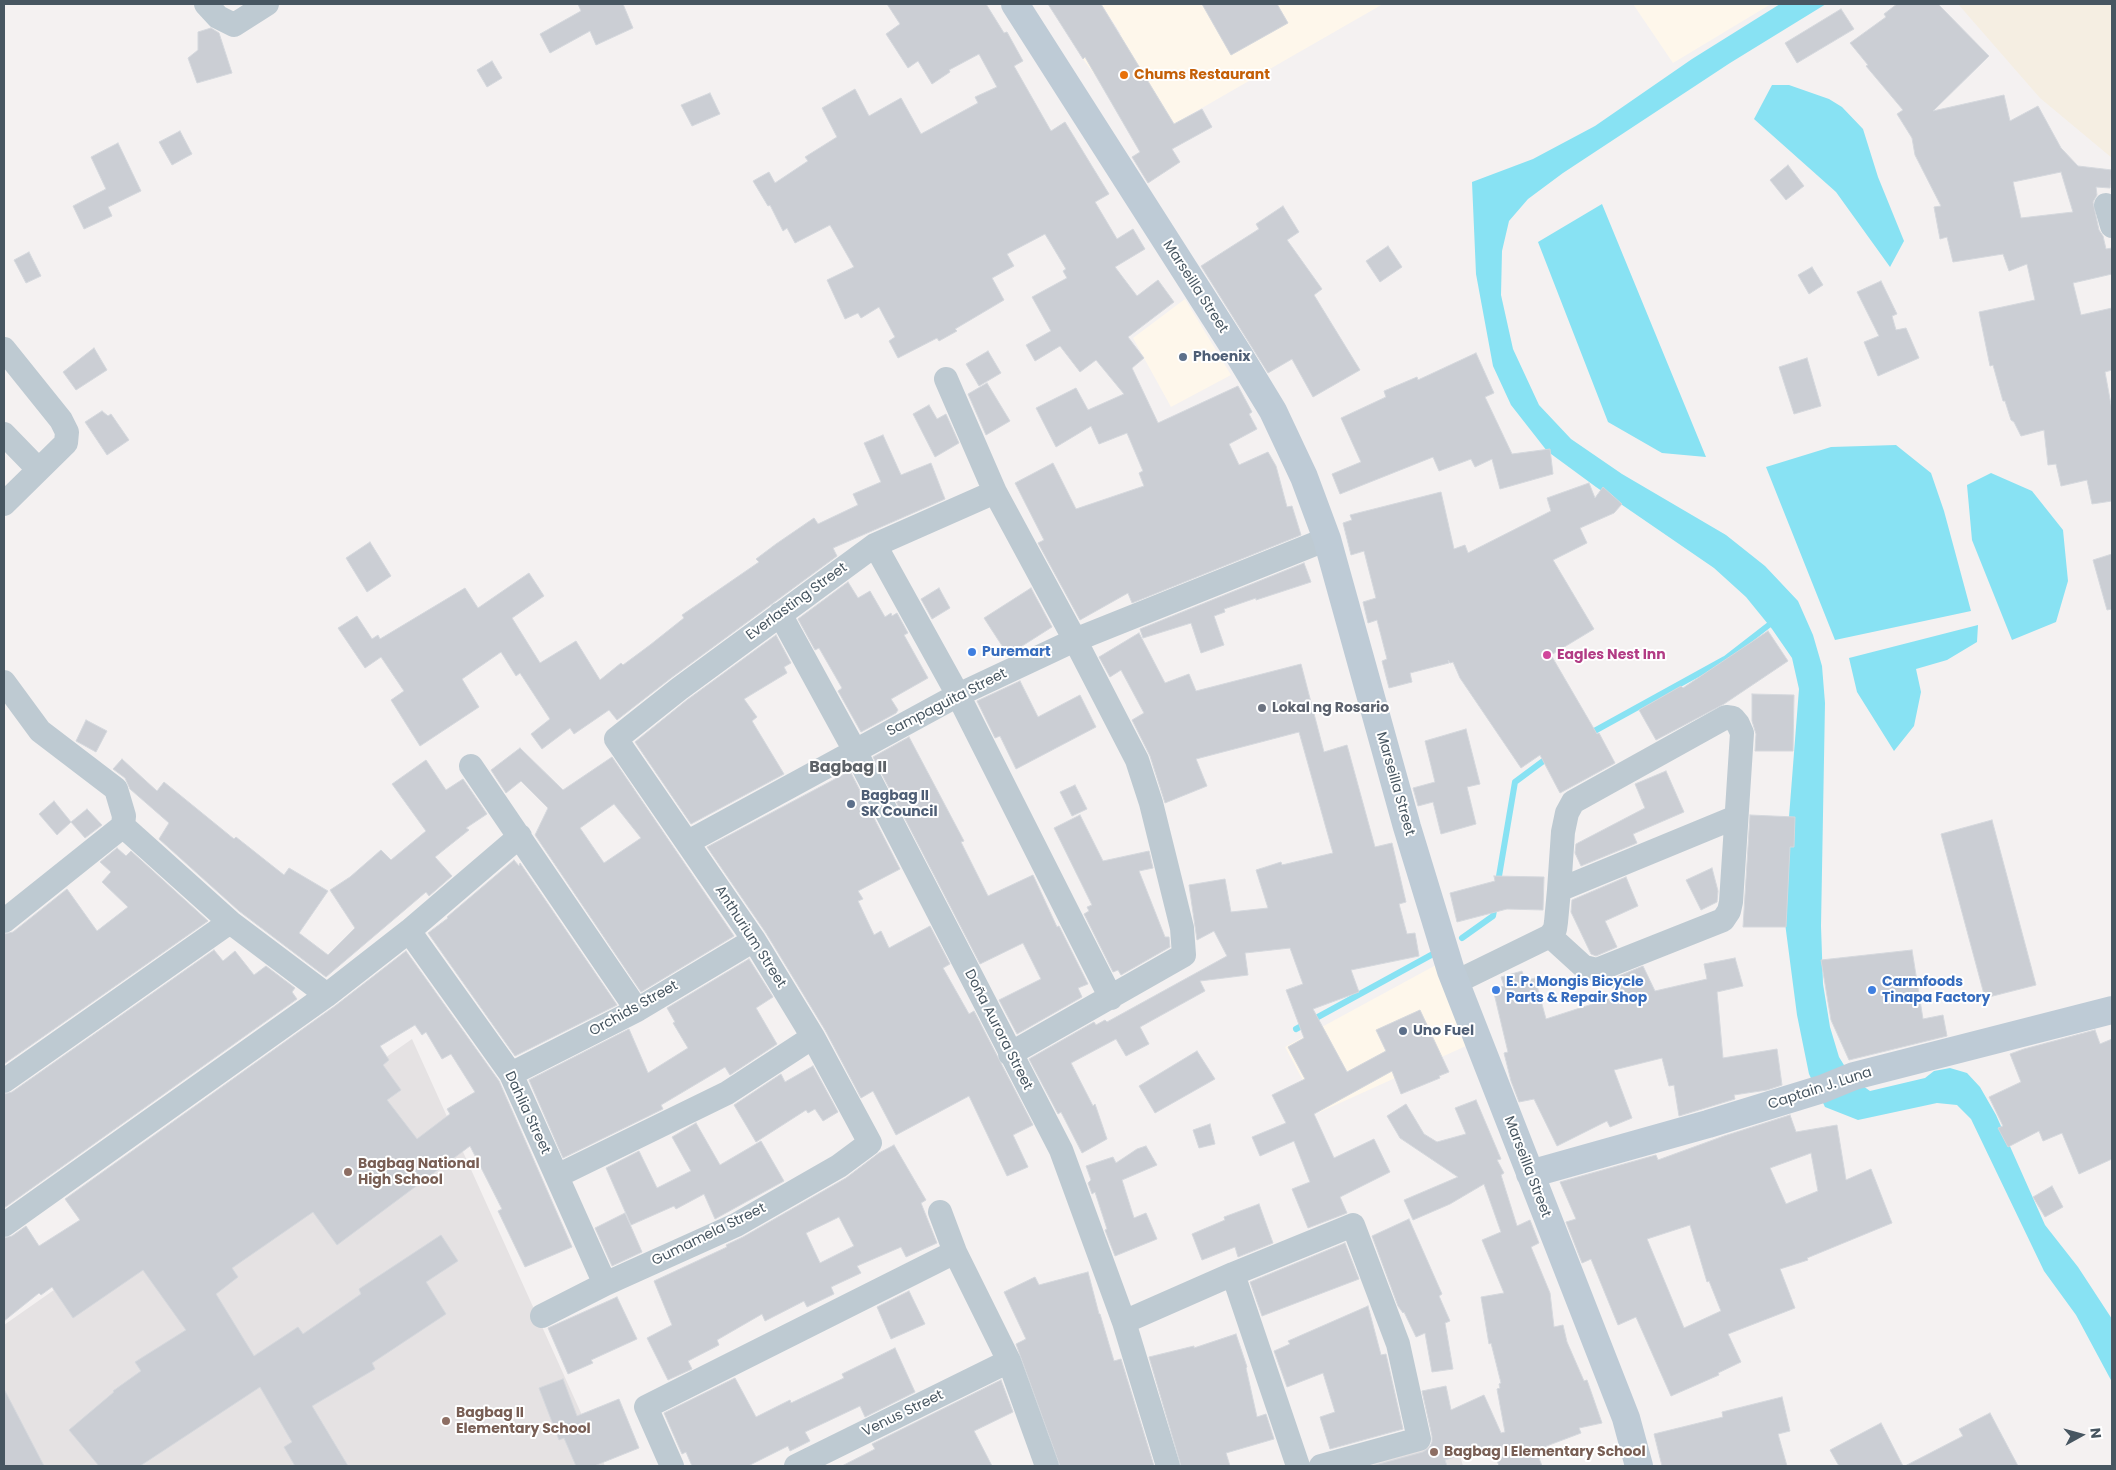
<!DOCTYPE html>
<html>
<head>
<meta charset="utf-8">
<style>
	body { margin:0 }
	#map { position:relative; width:2116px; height:1470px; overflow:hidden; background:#f4f1f1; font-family:Poppins,sans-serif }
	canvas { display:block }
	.frame { position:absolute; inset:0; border:5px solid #475661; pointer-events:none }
	.north { position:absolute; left:2056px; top:1410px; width:50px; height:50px; -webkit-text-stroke:4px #fff; paint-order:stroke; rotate:83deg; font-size:14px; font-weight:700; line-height:20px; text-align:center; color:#475661 }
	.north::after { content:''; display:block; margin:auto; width:18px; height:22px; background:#475661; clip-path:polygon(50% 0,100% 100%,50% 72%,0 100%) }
</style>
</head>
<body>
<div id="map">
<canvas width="2116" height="1470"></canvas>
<div class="frame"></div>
<div class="north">N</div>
</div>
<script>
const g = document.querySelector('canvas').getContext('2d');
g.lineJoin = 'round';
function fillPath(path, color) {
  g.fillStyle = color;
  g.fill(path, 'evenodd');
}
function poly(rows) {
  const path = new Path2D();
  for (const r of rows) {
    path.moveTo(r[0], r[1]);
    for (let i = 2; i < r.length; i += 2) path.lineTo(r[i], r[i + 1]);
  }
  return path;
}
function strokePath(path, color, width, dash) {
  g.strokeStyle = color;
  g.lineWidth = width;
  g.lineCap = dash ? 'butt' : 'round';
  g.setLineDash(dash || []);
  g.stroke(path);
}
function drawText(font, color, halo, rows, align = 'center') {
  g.font = font + ' Poppins,sans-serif';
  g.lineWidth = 4;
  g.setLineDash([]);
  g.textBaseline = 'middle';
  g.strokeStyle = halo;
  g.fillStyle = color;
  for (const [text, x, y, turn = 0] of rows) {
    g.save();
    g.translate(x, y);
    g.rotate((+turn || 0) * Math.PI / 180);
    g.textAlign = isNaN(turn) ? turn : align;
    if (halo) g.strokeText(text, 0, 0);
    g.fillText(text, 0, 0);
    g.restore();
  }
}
fillPath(poly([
	[1101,4,1383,4,1174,124,1131,55,1097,78,1083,59,1121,34],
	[1633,4,1771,4,1673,63],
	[1185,299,1231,375,1171,407,1133,338],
	[1436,965,1466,1046,1320,1112,1285,1047]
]), '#fef7eb');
fillPath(poly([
	[412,1039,605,1466,4,1466,4,1325],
	[1455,1439,1463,1466,1360,1466]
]), '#e5e2e3');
fillPath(poly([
	[1958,4,2112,4,2112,158,2040,98]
]), '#f5eee2');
fillPath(poly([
	[1780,4,1826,4,1730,63,1563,173,1528,199,1509,221,1502,251,1501,295,1513,349,1539,405,1571,439,1622,474,1726,535,1765,566,1798,601,1813,635,1822,666,1825,703,1821,926,1823,984,1830,1027,1839,1057,1852,1078,1870,1091,1925,1078,1934,1071,1950,1068,1967,1073,1980,1087,1996,1115,2045,1225,2078,1267,2112,1319,2112,1382,2076,1315,2044,1271,1971,1119,1957,1105,1937,1103,1858,1120,1825,1107,1809,1074,1797,1015,1785,923,1789,817,1799,689,1792,658,1772,629,1746,597,1714,568,1596,487,1547,451,1511,405,1493,366,1476,274,1472,182,1533,159,1595,126,1692,59],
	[1772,85,1789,85,1829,99,1842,107,1863,129,1878,177,1904,241,1890,267,1836,192,1754,119],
	[1602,204,1706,457,1662,453,1608,422,1538,242],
	[1896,445,1931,473,1944,511,1971,611,1835,640,1766,467,1831,447],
	[1991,473,2032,491,2063,530,2068,581,2056,622,2012,640,1972,540,1967,485],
	[1978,625,1977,642,1947,660,1916,669,1921,692,1914,726,1894,751,1857,692,1849,658]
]), '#88e2f3');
strokePath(poly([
	[1589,734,1725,659,1774,621],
	[1498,882,1515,782,1550,756],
	[1462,938,1493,916,1495,905],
	[1296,1029,1433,954]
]), '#88e2f3', 6);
const building = poly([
	[578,4,623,4,633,28,596,45,590,31,550,53,540,34,581,11,578,4],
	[887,4,986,4,1004,33,1007,32,1023,61,1014,66,1051,131,1065,122,1109,194,1095,202,1117,239,1133,229,1145,249,1115,267,1137,296,1158,280,1174,302,1128,337,1144,358,1132,368,1158,423,1238,386,1252,412,1249,414,1257,429,1229,444,1239,465,1268,452,1276,466,1287,507,1292,506,1301,535,1132,603,1128,593,1080,620,1038,543,1044,540,1015,483,1053,463,1076,509,1144,486,1139,473,1143,471,1127,433,1099,444,1091,426,1056,447,1036,408,1076,388,1088,410,1124,394,1096,360,1080,372,1060,346,1035,361,1026,345,1051,331,1032,297,1067,278,1063,271,1066,269,1045,234,1007,254,1014,266,992,278,1004,300,955,329,957,331,939,341,937,338,898,358,889,341,895,337,879,307,861,318,858,313,845,319,827,280,854,267,830,225,795,243,787,228,783,231,770,205,768,206,753,181,769,172,775,183,808,161,805,157,837,137,822,108,855,89,869,116,901,98,921,134,978,103,975,97,997,87,979,54,949,70,950,72,932,84,918,61,908,68,886,34,900,24,887,4],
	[1048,4,1101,4,1174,124,1202,109,1212,127,1172,149,1180,162,1148,183,1132,157,1140,152,1085,57,1083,59,1048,4],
	[1202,4,1277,4,1288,23,1231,55,1202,4],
	[1897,4,1938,4,1989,56,1933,111,2004,95,2010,121,2038,106,2061,148,2078,166,2112,170,2110,188,2096,187,2097,195,2093,202,2099,230,2103,236,2106,249,2112,248,2112,274,2073,283,2081,315,2112,308,2112,370,2105,372,2112,410,2112,501,2092,504,2087,480,2061,486,2056,464,2048,465,2044,430,2021,436,2014,422,2011,420,2005,401,2003,401,1993,365,1990,366,1979,312,2035,300,2027,264,2009,271,2003,254,1953,262,1947,237,1940,239,1934,207,1941,206,1915,155,1912,138,1897,114,1903,110,1866,66,1868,65,1850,43,1886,17,1884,14,1897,4],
	[2061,172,2073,212,2021,218,2013,182,2061,172],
	[1841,9,1854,29,1797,63,1785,43,1841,9],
	[211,28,219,33,232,73,197,83,188,58,198,50,198,32,211,28],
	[492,61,502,78,487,87,477,70,492,61],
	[710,93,720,114,692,126,681,105,710,93],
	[180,131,192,154,172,165,159,142,180,131],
	[118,143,141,191,108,207,112,216,84,229,73,206,106,189,91,157,118,143],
	[1788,165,1804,186,1786,200,1770,180,1788,165],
	[1283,206,1299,232,1287,240,1322,289,1314,295,1360,370,1313,397,1292,359,1268,373,1201,266,1259,229,1256,224,1283,206],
	[1388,246,1402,267,1380,282,1366,261,1388,246],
	[29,252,41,276,26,283,14,260,29,252],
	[1812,267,1823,285,1809,294,1798,275,1812,267],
	[1881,281,1897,314,1892,316,1896,330,1906,328,1919,358,1878,376,1864,342,1879,336,1857,292,1881,281],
	[94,348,107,370,76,390,63,372,94,348],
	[988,351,1001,373,979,386,966,364,988,351],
	[1476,353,1494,393,1485,397,1512,454,1550,449,1553,474,1500,489,1492,459,1475,467,1471,459,1439,471,1433,457,1340,494,1332,474,1361,462,1341,418,1386,397,1384,391,1417,377,1418,380,1476,353],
	[1807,358,1821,406,1794,414,1779,367,1807,358],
	[987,383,1010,421,986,435,968,394,987,383],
	[929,405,937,419,946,414,959,443,935,457,913,414,929,405],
	[102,411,108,416,111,414,129,440,107,455,85,422,102,411],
	[883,435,901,475,931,463,945,499,833,548,837,556,671,678,617,720,609,710,574,734,570,728,542,749,531,734,550,719,520,673,516,676,501,652,462,679,479,707,420,746,391,700,404,691,381,657,365,668,338,628,357,616,372,639,378,635,380,639,465,588,478,608,529,573,544,596,512,618,540,663,576,641,600,680,621,663,623,665,650,645,684,618,682,615,759,562,756,559,776,544,814,518,818,524,858,505,853,494,881,482,864,443,883,435],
	[1589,483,1595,498,1603,487,1622,504,1614,513,1580,528,1587,543,1553,560,1594,629,1551,655,1597,734,1599,733,1615,763,1560,793,1540,755,1521,768,1460,678,1453,662,1450,663,1448,660,1449,663,1410,673,1412,682,1389,688,1382,661,1387,659,1377,620,1368,623,1363,602,1376,598,1364,551,1351,555,1343,523,1352,520,1350,515,1441,492,1454,549,1465,545,1468,553,1551,511,1547,498,1589,483],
	[370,542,391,576,367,592,346,558,370,542],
	[2112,554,2112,609,2107,610,2093,560,2112,554],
	[1304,563,1311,582,1256,600,1256,598,1224,609,1225,612,1214,616,1224,645,1201,653,1191,623,1143,638,1140,629,1304,563],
	[848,582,858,598,870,591,885,617,891,613,892,616,897,613,908,633,904,635,928,678,891,699,898,710,896,713,861,732,838,691,842,688,819,648,815,650,798,619,848,582],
	[939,588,950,608,932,619,921,599,939,588],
	[1031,588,1052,627,1008,655,984,618,1031,588],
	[1768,631,1788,661,1724,704,1656,740,1639,710,1681,686,1683,688,1768,631],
	[1139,633,1165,683,1189,674,1196,691,1301,664,1324,752,1347,745,1375,847,1392,843,1406,902,1399,904,1407,934,1415,933,1419,956,1351,970,1359,992,1313,1009,1347,1072,1386,1051,1376,1030,1420,1010,1449,1072,1439,1076,1440,1078,1401,1094,1392,1071,1314,1114,1334,1158,1374,1139,1390,1172,1340,1197,1347,1213,1308,1228,1292,1189,1310,1182,1294,1141,1260,1156,1252,1137,1286,1123,1272,1095,1305,1079,1288,1047,1304,1038,1286,990,1303,984,1290,948,1245,953,1248,975,1200,981,1205,991,1140,1027,1149,1044,1126,1056,1116,1039,1071,1063,1093,1106,1095,1104,1107,1139,1082,1153,1061,1112,1058,1114,1029,1059,1094,1022,1096,1025,1105,1020,1107,1022,1227,956,1214,931,1197,940,1189,885,1225,879,1231,912,1268,908,1256,870,1281,862,1282,865,1333,853,1299,732,1196,759,1207,786,1165,803,1150,756,1132,720,1144,713,1121,670,1110,677,1099,657,1139,633],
	[776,635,791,663,784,667,787,673,744,699,757,717,752,721,784,774,691,824,635,742,687,700,776,635],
	[1020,681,1038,717,1080,695,1096,727,1016,769,1000,736,995,738,977,701,1020,681],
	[1752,694,1794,695,1793,751,1755,751,1756,734,1752,721,1752,694],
	[86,720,107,731,96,752,76,741,86,720],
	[1466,729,1480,784,1467,787,1476,824,1441,834,1433,802,1418,806,1413,788,1435,782,1425,741,1466,729],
	[909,737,964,841,961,842,988,896,1033,875,1057,927,1059,926,1088,984,1078,988,1082,997,1017,1034,999,1000,1041,979,1023,943,980,964,873,757,909,737],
	[520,748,563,790,612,757,734,936,641,992,535,835,548,808,521,781,506,793,491,770,520,748],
	[614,804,641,838,604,863,580,828,614,804],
	[122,759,157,791,164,782,234,839,236,837,284,875,289,868,328,891,299,933,328,955,355,928,330,890,350,877,381,850,391,860,426,831,392,784,426,760,446,790,463,779,487,814,466,828,469,830,435,857,452,876,429,896,426,892,326,977,239,911,159,839,169,823,130,789,125,778,113,769,122,759],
	[850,771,900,869,858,891,863,899,858,901,874,935,881,931,889,948,930,926,950,964,943,968,969,1014,974,1011,1033,1125,1013,1135,1028,1167,1007,1176,969,1096,896,1135,873,1091,861,1098,825,1030,766,933,707,847,850,771],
	[1666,771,1684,812,1633,834,1637,843,1581,866,1575,853,1576,844,1645,808,1635,784,1666,771],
	[1075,785,1087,809,1072,816,1060,792,1075,785],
	[54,801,71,822,57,835,39,814,54,801],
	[87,809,102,825,85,838,71,822,87,809],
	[1080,815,1103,861,1149,851,1153,868,1139,871,1165,937,1169,937,1170,947,1121,975,1118,970,1113,972,1084,914,1089,911,1087,907,1092,905,1054,828,1080,815],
	[1750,815,1795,817,1794,847,1790,847,1786,927,1743,927,1750,815],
	[1992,820,2036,985,1985,998,1941,834,1992,820],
	[117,848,126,856,131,851,208,921,4,1064,4,934,13,932,67,889,97,931,128,907,102,882,111,872,100,862,117,848],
	[514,860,519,866,520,863,617,1005,515,1056,428,933,448,918,447,917,514,860],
	[1712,868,1718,891,1717,902,1701,910,1686,880,1712,868],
	[1494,876,1544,877,1543,910,1507,909,1457,922,1450,893,1495,881,1494,876],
	[1626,877,1638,906,1605,921,1617,947,1596,956,1591,954,1571,912,1572,900,1626,877],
	[214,950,223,961,235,951,254,975,266,966,295,988,292,992,297,999,4,1208,4,1094,12,1092,214,950],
	[1912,950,1923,1019,1943,1015,1947,1036,1849,1060,1831,1020,1821,960,1912,950],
	[406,951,499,1081,572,1247,525,1267,498,1211,502,1209,470,1146,337,1245,313,1212,232,1268,238,1277,216,1294,254,1356,298,1327,303,1334,361,1294,359,1289,441,1235,458,1261,426,1282,446,1314,372,1363,375,1369,312,1406,348,1466,295,1466,284,1447,292,1442,260,1387,140,1466,99,1466,69,1430,114,1392,113,1391,141,1371,135,1362,186,1330,143,1270,73,1318,52,1287,41,1295,39,1293,4,1321,4,1238,12,1236,26,1226,39,1246,80,1220,65,1199,335,1006,406,951],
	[415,1025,422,1035,426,1032,442,1059,451,1054,475,1092,447,1109,450,1114,417,1139,387,1100,401,1090,383,1065,389,1060,380,1046,415,1025],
	[1735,958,1743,986,1717,992,1723,1058,1777,1049,1782,1085,1767,1090,1734,1095,1735,1099,1679,1116,1674,1085,1669,1086,1662,1058,1614,1070,1632,1118,1610,1127,1607,1121,1557,1146,1534,1099,1519,1102,1511,1081,1504,1053,1508,1052,1493,989,1504,986,1501,977,1522,971,1525,981,1535,978,1546,1019,1617,996,1609,980,1643,966,1655,991,1707,979,1704,964,1735,958],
	[749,959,773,997,756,1008,777,1044,730,1075,725,1067,661,1105,663,1109,563,1158,529,1080,629,1029,648,1073,688,1048,673,1023,675,1022,667,1008,749,959],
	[2095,1030,2100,1044,2112,1039,2112,1159,2079,1174,2062,1133,2043,1141,2039,1131,2008,1147,1998,1128,2003,1126,1989,1097,2021,1082,2010,1054,2024,1049,2095,1030],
	[1197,1051,1215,1079,1155,1113,1139,1086,1197,1051],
	[813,1066,838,1112,823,1121,815,1109,808,1113,806,1110,756,1142,734,1105,781,1074,785,1082,813,1066],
	[1476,1100,1501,1159,1497,1160,1504,1173,1501,1175,1517,1226,1530,1220,1539,1243,1531,1247,1550,1293,1554,1327,1563,1325,1567,1342,1584,1381,1587,1380,1602,1423,1579,1428,1581,1433,1536,1450,1542,1466,1499,1466,1492,1445,1445,1460,1447,1466,1372,1466,1423,1452,1429,1448,1432,1442,1432,1436,1422,1391,1446,1386,1451,1410,1484,1395,1501,1433,1505,1432,1497,1389,1500,1388,1499,1384,1501,1383,1491,1343,1489,1344,1481,1297,1504,1293,1482,1240,1501,1232,1484,1184,1450,1204,1413,1220,1404,1200,1458,1177,1400,1138,1387,1116,1406,1104,1424,1134,1437,1142,1466,1134,1455,1108,1476,1100],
	[1790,1115,1796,1132,1837,1125,1846,1180,1871,1169,1892,1223,1807,1258,1808,1260,1780,1269,1795,1308,1728,1334,1741,1362,1718,1373,1719,1375,1671,1396,1636,1317,1618,1325,1591,1259,1582,1263,1566,1222,1576,1219,1560,1182,1656,1155,1658,1160,1724,1136,1790,1115],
	[1811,1153,1818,1191,1786,1204,1770,1168,1811,1153],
	[1690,1225,1707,1282,1709,1281,1721,1311,1684,1328,1647,1239,1690,1225],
	[696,1123,720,1165,761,1141,784,1181,715,1219,704,1194,676,1209,674,1206,631,1225,606,1168,639,1151,657,1188,691,1171,672,1137,696,1123],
	[1210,1124,1215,1144,1199,1148,1193,1130,1210,1124],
	[894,1145,926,1200,921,1203,937,1243,906,1257,901,1247,857,1266,861,1273,831,1287,834,1294,807,1307,804,1301,765,1321,762,1314,717,1340,719,1345,688,1361,692,1369,668,1380,647,1338,672,1325,654,1281,727,1247,726,1245,743,1237,846,1178,879,1153,894,1145],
	[839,1217,854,1246,820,1263,806,1233,839,1217],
	[1146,1146,1157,1165,1122,1180,1134,1218,1146,1213,1157,1239,1115,1256,1105,1230,1107,1229,1095,1192,1092,1194,1088,1183,1091,1180,1086,1166,1113,1157,1116,1163,1137,1149,1146,1146],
	[2052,1186,2063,1207,2045,1217,2033,1197,2052,1186],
	[1259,1204,1273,1243,1238,1257,1235,1247,1202,1260,1192,1234,1225,1220,1224,1217,1259,1204],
	[625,1213,642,1252,612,1266,595,1228,625,1213],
	[1409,1219,1442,1294,1439,1296,1450,1321,1445,1323,1453,1369,1432,1372,1425,1333,1416,1337,1404,1312,1403,1313,1398,1306,1372,1236,1409,1219],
	[1345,1243,1359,1279,1262,1316,1250,1282,1345,1243],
	[1088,1272,1099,1314,1100,1314,1114,1361,1121,1359,1154,1466,1060,1466,1016,1344,1026,1339,1004,1292,1035,1277,1039,1285,1088,1272],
	[909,1291,925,1324,891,1339,877,1307,909,1291],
	[617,1297,637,1339,591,1360,593,1363,568,1374,548,1328,617,1297],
	[1368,1306,1381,1355,1386,1354,1403,1429,1330,1449,1320,1417,1335,1412,1323,1373,1287,1387,1274,1351,1290,1344,1288,1341,1368,1306],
	[1236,1334,1247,1367,1246,1368,1257,1417,1266,1414,1274,1439,1226,1453,1230,1466,1181,1466,1149,1357,1194,1346,1194,1348,1236,1334],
	[895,1348,915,1392,865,1417,860,1406,805,1432,810,1441,790,1451,788,1446,748,1466,692,1466,686,1452,682,1454,664,1413,735,1378,756,1417,790,1400,791,1403,844,1378,842,1374,895,1348],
	[563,1379,577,1416,619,1399,639,1448,594,1466,576,1466,564,1438,559,1440,539,1388,563,1379],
	[1001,1380,1013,1412,974,1431,992,1466,842,1466,875,1449,872,1444,1001,1380],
	[4,1389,44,1466,4,1466,4,1389],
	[1782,1397,1790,1431,1778,1434,1787,1466,1662,1466,1654,1434,1723,1417,1722,1412,1782,1397],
	[1990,1413,2018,1466,1905,1466,1963,1436,1959,1429,1990,1413],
	[1881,1423,1903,1466,1839,1466,1830,1450,1881,1423]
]);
fillPath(building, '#cbced4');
strokePath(building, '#d5d8dd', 1);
strokePath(poly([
	[206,4,218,17,234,25,267,4],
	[2106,205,2112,226],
	[4,349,61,420,67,432,66,443,4,504],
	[946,379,995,492,1075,640,1137,760,1151,803,1182,928,1184,955,1010,1054],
	[4,434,38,469],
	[875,545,958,695,1111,998],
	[780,614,855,751,1061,1150,1124,1322,1168,1466],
	[4,682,40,731,116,789,124,816,123,826],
	[471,766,637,1010],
	[688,842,958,695,1075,640,1327,539],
	[4,921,123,826,230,922,4,1081],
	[230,922,327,995],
	[409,931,511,1074,605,1284],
	[1550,936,1584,967,1597,970,1723,920,1729,911,1731,902,1742,733,1738,724,1733,718,1726,717,1573,802,1567,813,1563,832,1559,890],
	[1456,982,1550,936,1555,929,1556,922,1559,890,1736,817],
	[511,1074,637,1010,754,940],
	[557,1176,727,1093,813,1037],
	[940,1212,955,1252,1009,1361,1047,1466],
	[4,1225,327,995,409,931,520,836],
	[542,1316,605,1284,736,1225,839,1166,870,1143,813,1037,754,940,616,739,679,689,875,545,995,492],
	[1124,1322,1233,1274],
	[672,1466,646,1407,955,1252],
	[796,1466,1009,1361],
	[1298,1466,1233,1274,1353,1225,1398,1344,1419,1439,1321,1466]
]), '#becad2', 24);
strokePath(poly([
	[1015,4,1239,355,1273,411,1304,477,1327,539,1407,827,1451,971,1626,1418,1639,1466],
	[1530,1174,1708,1124,1822,1089,1854,1076,2112,1010]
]), '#becbd6', 28);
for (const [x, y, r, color] of [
	[1124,75,5,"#e8710a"],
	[1183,357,5,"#5c6f8a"],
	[972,652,5,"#3f7fe0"],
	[1547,655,5,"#d1479c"],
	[1262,708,5,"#6b7280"],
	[851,804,5,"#5c6f8a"],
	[1496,990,5,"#3f7fe0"],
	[1872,990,5,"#3f7fe0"],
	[1403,1031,5,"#5c6f8a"],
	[348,1172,5,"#8d6e63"],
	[446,1421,5,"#8d6e63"],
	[1434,1452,5,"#8d6e63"]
]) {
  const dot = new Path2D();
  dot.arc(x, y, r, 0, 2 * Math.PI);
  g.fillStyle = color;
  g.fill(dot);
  strokePath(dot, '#fff', 2);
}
drawText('bold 14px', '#c56008', '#fff', [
	["Chums Restaurant",1134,75]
], 'left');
drawText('14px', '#475661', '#fff', [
	["Marseilla Street",1195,287,57],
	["Everlasting Street",797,602,-36],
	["Sampaguita Street",947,703,-27],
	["Marseilla Street",1395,784,74],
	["Anthurium Street",750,937,57],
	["Orchids Street",634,1009,-29],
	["Doña Aurora Street",998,1030,63],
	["Captain J. Luna",1820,1089,-18],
	["Dahlia Street",527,1113,65],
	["Marseilla Street",1527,1167,69],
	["Gumamela Street",709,1235,-26],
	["Venus Street",903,1414,-26]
]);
drawText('bold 14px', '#4e5e75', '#fff', [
	["Phoenix",1193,357],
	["Bagbag II",861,796],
	["SK Council",861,812],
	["Uno Fuel",1413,1031]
], 'left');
drawText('bold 14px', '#366cbe', '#fff', [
	["Puremart",982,652],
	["E. P. Mongis Bicycle",1506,982],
	["Parts & Repair Shop",1506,998],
	["Carmfoods",1882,982],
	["Tinapa Factory",1882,998]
], 'left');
drawText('bold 14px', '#b23c85', '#fff', [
	["Eagles Nest Inn",1557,655]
], 'left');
drawText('bold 14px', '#5b616d', '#fff', [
	["Lokal ng Rosario",1272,708]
], 'left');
drawText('bold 14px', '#785e54', '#fff', [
	["Bagbag National",358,1164],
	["High School",358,1180],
	["Bagbag II",456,1413],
	["Elementary School",456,1429],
	["Bagbag I Elementary School",1444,1452]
], 'left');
drawText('bold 16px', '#5d6267', '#fff', [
	["Bagbag II",848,768]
]);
</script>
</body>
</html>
